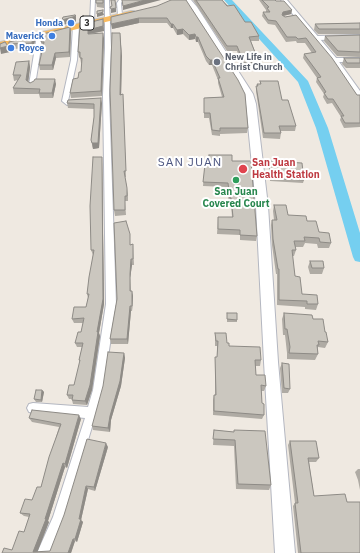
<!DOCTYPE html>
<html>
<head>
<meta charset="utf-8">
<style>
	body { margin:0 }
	canvas { display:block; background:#efe9e1 }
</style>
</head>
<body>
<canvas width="360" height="553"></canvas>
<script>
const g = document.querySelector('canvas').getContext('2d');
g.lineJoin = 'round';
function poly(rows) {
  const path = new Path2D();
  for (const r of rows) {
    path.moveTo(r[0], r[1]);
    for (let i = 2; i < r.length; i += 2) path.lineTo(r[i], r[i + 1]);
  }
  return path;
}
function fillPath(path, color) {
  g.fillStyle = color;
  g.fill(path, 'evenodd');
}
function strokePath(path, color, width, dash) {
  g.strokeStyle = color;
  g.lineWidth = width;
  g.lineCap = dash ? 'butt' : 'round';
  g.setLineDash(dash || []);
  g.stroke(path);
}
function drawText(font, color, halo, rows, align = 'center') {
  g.font = font + ' "IBM Plex Sans",sans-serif';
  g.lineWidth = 4;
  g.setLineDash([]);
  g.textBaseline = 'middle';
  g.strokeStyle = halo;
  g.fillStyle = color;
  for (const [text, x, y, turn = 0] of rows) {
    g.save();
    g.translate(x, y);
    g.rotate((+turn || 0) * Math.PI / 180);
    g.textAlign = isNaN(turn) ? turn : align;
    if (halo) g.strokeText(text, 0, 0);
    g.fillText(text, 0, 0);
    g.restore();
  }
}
fillPath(poly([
	[224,0,232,0,308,81,328,128,360,233,360,262,355,261,353,257,316,128,298,82,224,0]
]), '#75cff0');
const minor = poly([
	[91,0,95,0,94,22,92,23,90,22,91,0],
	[105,0,109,0,111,48,109,95,116,304,103,390,65,517,51,553,37,553,53,517,85,418,33,413,29,412,27,408,29,404,33,403,88,407,93,390,106,304,103,95,105,48,105,0],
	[119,0,123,0,121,3,122,15,120,16,118,15,117,3,119,0],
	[76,24,79,26,77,60,68,101,79,100,82,102,79,104,67,105,62,101,71,60,73,26,76,24],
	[40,33,43,35,35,85,32,87,29,85,37,35,40,33],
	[360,35,360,39,317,40,314,38,317,36,360,35],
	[360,58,360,62,335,62,332,60,335,58,360,58]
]);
const tertiary = poly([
	[281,0,287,0,337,59,360,91,360,99,357,99,332,61,281,0]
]);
const secondary = poly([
	[184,0,191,0,197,7,253,94,256,104,268,206,278,362,295,553,275,553,264,362,256,206,245,94,192,9,184,0]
]);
const trunk = poly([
	[131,11,134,11,134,15,0,48,0,42,131,11]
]);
strokePath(minor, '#b4b7c1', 2);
strokePath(tertiary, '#b4b7c1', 2);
strokePath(secondary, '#b4b7c1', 2);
strokePath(trunk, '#c9c9c9', 2);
fillPath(minor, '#fff');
fillPath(tertiary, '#fff');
fillPath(secondary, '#fff');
fillPath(trunk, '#f8ba60');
fillPath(poly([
	[96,0,104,0,104,8,97,7],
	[186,0,248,128,247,133,220,134,220,136,212,135,209,118,204,118,204,98,222,97,218,83,218,80,212,65,209,65,206,61,198,42,196,42,195,39,189,40,183,34,177,35,173,28,171,28,167,23,139,23,112,29,157,6],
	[193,0,222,0,245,22,259,36,259,41,251,41,258,60,256,67,243,68,237,51,227,51],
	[259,0,275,0,276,1,292,10,291,14,283,16,285,17,296,15,357,95,360,95,360,127,344,128,340,120,341,117,332,103,327,104,323,97,324,94,316,82,317,78,303,58,304,54,312,53,305,43,297,43,296,41,286,42,275,25,268,24,262,16,263,12,266,12,266,10],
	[103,19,104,31,90,34,104,38,102,96,71,98,70,93,81,72,82,63,81,63,80,57,79,57,78,52,80,25],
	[360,23,360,34,318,34,314,30,315,24],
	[70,27,71,32,70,57,56,58,53,70,40,70,39,65,43,47,41,42],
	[360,35,360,57,337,56,324,41,325,36],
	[35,41,33,48,11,49,9,42],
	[122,56,121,94,123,100,126,177,125,177,128,194,128,201,125,201,126,215,115,216,114,210],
	[344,58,360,58,360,68,346,68,342,64],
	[29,61,30,67,28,81,30,83,56,84,53,98,40,98,39,94,14,94,13,88,18,80,14,81,13,75],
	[260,81,282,100,296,126,295,131,280,131,281,133,280,139,263,138,256,91,257,84,260,84],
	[67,103,102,103,99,148,93,149,91,140,94,117,94,109,68,108],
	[232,161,257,236,256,241,240,240,240,235,217,234,218,217,232,217,231,203,229,203,227,187,203,186,205,164,208,164],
	[269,161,304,180,303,183,270,181,269,164],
	[102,162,104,304,99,333,100,336,92,390,87,405,73,404,72,400,72,399,69,399,67,395,74,385,80,363,79,360,82,347,77,347,75,343,81,332,83,323,74,323,72,319,86,307,88,298,87,294,93,255,91,250],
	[274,205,288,215,307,221,331,243,329,248,318,248,317,244,305,243,303,247,295,247,296,250,294,256,292,256,295,276,302,294,318,304,316,310,305,309,305,307,277,305,277,274,276,274,272,245,271,225,272,220,274,220,273,211],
	[130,234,130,245,133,244,134,265,132,265,130,279,131,291,133,296,132,311,131,311,128,344,111,344,110,339,117,299],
	[310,261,324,268,322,274,310,274,308,267],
	[227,313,237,320,237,322,227,322],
	[284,313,313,319,325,332,328,342,325,348,318,347,317,349,318,354,315,360,287,359,287,353,285,335,283,335,282,319],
	[215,333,229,346,261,360,260,366,255,366,256,375,266,386,264,391,261,391,262,403,264,415,262,419,213,415,213,400,214,395,215,395,215,357,217,357,217,346,215,346],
	[124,353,125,358,121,386,111,420,110,432,93,430,92,426],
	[282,363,290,389,288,393,282,393,280,368],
	[42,390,44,392,42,402,36,402,34,399],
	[29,418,81,419,67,468,65,467,48,521,49,522,37,552,50,551,108,447,95,491,88,489,81,520,83,522,77,542,75,541,71,553,2,553,12,550,24,532,29,517,24,516,20,513,32,500,41,487,59,427,32,422],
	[214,430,234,432,234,430,271,485,269,490,236,489,234,446,213,445],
	[290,441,319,458,316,462,309,462,314,496,360,553,298,553,293,506,295,503,288,445],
	[358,469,360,469,360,490,358,480,355,472]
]), '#afaba4');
fillPath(poly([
	[145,0,161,0,123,10,123,6],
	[116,8,116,12,111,13,111,9],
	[292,10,291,14,283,16,282,19,283,12],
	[103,12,104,15,97,17,97,14],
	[76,16,76,22,63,25,62,20],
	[139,18,139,23,112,29,111,24],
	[103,19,104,31,88,34,88,30],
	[171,24,173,24,173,28,171,28],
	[70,27,71,32,70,57,69,52],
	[183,29,183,34,177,35,177,30],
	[103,33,104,38,102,96,101,91],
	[120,33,122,56,121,100,120,95],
	[195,34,195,39,189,40,189,35],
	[33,36,35,41,33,48,32,43],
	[196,37,198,37,198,42,196,42],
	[8,46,10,52,1,54,0,48],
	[55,53,56,58,53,70,52,65],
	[210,60,212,60,212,65,209,65],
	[29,61,30,67,28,85,26,80],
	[55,79,56,84,53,98,52,93],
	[101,98,102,103,99,148,93,149,92,143],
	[102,157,102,162,104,304,99,333,100,336,92,390,87,405,85,401],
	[131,259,132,265,130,279,131,296,130,274],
	[132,291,133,296,132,311],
	[130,306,131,311,128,344,127,339],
	[124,353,125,358,121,386,111,420,110,432,108,428,110,416],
	[42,390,44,392,42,402,41,400],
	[79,415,81,419,67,468,65,464],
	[106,443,108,447,95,491,94,487],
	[63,463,65,467,48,521,49,522,37,553,33,552],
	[86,486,88,489,81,520,83,522,77,542,75,539],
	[73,539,75,541,71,553,68,553]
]), '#8e8b86');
const building = poly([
	[96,0,103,0,103,3,96,3,96,0],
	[111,0,115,0,116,8,111,9,110,7,112,6,111,0],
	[122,0,145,0,123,6,122,0],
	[171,0,186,0,238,80,245,94,248,128,220,128,220,131,212,130,210,113,204,113,204,98,224,97,218,78,220,78,212,60,210,60,206,56,198,37,196,37,195,34,189,35,183,29,177,30,173,24,171,24,167,18,139,18,111,24,111,17,157,6,171,0],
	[196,0,222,0,227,6,234,5,245,22,251,22,259,36,249,37,258,60,256,60,257,62,244,63,237,46,227,46,196,0],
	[262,0,275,0,276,1,284,1,292,10,283,12,282,15,285,17,296,15,332,58,357,95,360,95,360,123,345,123,341,116,344,116,333,99,328,99,324,93,326,92,317,78,321,77,304,54,316,52,306,38,298,39,296,37,287,37,276,21,268,20,263,12,270,12,267,8,269,7,262,0],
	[103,10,103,12,97,14,97,11,103,10],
	[75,15,76,16,62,20,63,17,75,15],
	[103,19,103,26,88,30,88,34,103,33,101,91,70,93,73,79,78,78,79,72,81,72,82,58,80,58,80,52,78,52,80,25,103,19],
	[360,23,360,29,319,29,315,24,360,23],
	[70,27,69,52,55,53,52,65,39,65,44,42,41,42,43,34,70,27],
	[112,33,120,33,121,51,120,95,123,94,126,171,124,171,127,188,127,196,125,196,125,210,114,210,110,90,112,33],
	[360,35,360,52,338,51,325,36,360,35],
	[33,36,32,43,9,44,9,42,33,36],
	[5,42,8,46,0,48,0,44,5,42],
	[344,58,360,58,360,63,347,63,344,58],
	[29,61,26,80,30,83,34,81,35,79,55,79,52,93,39,93,40,89,13,88,21,75,13,75,16,62,29,61],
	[260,81,278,81,282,100,288,100,296,126,279,126,281,133,264,133,256,86,258,86,257,84,261,84,260,81],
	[101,98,98,143,92,143,91,140,94,117,94,104,67,103,68,100,101,98],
	[209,155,232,155,232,161,251,161,257,236,240,235,240,230,218,229,218,217,233,217,231,198,230,198,228,183,203,182,205,164,209,164,209,155],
	[93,157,102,157,103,299,97,332,98,332,90,385,85,401,72,400,73,395,67,395,69,385,74,385,80,360,79,360,83,343,75,343,78,332,81,332,84,318,72,319,74,307,86,307,89,294,87,294,89,277,94,250,91,250,90,206,93,157],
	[269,161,302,163,304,180,270,178,269,161],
	[274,205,286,205,288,215,306,216,307,221,316,221,319,232,329,233,331,243,320,242,319,238,304,237,305,241,294,241,296,250,292,250,295,276,300,277,302,294,317,295,318,304,307,304,307,301,279,300,279,269,278,269,273,239,272,220,277,220,274,205],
	[126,221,130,234,130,245,133,244,133,259,131,259,130,274,130,291,132,291,132,306,130,306,127,339,110,339,117,299,114,223,126,221],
	[310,261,323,261,324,268,312,268,310,261],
	[227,313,237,313,237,320,227,319,227,313],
	[284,313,312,315,313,319,323,319,325,332,326,332,328,342,318,341,319,345,317,345,318,354,289,353,290,347,287,329,285,329,284,313],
	[215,333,226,333,227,343,229,343,229,346,260,347,261,360,255,360,256,375,265,375,266,386,261,385,262,403,264,404,264,415,214,411,214,395,216,395,215,357,217,357,218,341,216,341,215,333],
	[108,352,124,353,120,381,110,416,108,428,92,426,103,386,108,352],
	[282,363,289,364,290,389,284,388,282,363],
	[36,390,42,390,41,400,34,399,36,390],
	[32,410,79,415,65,464,63,463,45,519,46,519,33,552,50,551,64,515,87,439,106,443,94,487,86,486,79,519,81,519,75,539,73,539,68,553,2,553,4,548,12,550,19,531,24,532,30,514,20,513,25,499,32,500,37,487,41,487,49,457,61,424,29,418,32,410],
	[214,430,234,432,234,430,265,431,271,485,238,484,235,440,213,439,214,430],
	[290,441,316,441,319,458,308,458,314,496,345,494,347,502,360,502,360,553,301,553,295,503,298,503,290,441]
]);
fillPath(building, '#cbc7bf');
strokePath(building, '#8e8b86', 1);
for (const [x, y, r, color] of [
	[71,23,4,"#3f7fe0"],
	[52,36,4,"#3f7fe0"],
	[11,48,4,"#3f7fe0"],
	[217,62,4,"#6b7280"],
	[243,169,5,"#e0444e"],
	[236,180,4,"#2e9e5b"]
]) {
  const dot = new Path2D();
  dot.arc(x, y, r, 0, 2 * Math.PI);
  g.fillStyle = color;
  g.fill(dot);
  strokePath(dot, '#fff', 1.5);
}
drawText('bold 9px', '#366cbe', '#fff', [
	["Honda",63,23],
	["Maverick",44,36],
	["Royce",19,48,"left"]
], 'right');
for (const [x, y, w] of [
	[87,23,14]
]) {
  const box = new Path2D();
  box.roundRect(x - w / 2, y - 7, w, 14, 3);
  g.fillStyle = '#fff';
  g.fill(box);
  strokePath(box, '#2e2e2e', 1);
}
drawText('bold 9px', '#2e2e2e', null, [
	["3",87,23]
]);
drawText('bold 9px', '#5b616d', '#fff', [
	["New Life in",225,57],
	["Christ Church",225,67]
], 'left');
drawText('bold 10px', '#be3a42', '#fff', [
	["San Juan",252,163],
	["Health Station",252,175]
], 'left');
drawText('bold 10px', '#27864d', '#fff', [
	["San Juan",236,192],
	["Covered Court",236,204]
]);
g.letterSpacing = '1px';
drawText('12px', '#4d5680', '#fff', [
	["SAN JUAN",190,163]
]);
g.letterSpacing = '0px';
</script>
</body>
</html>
